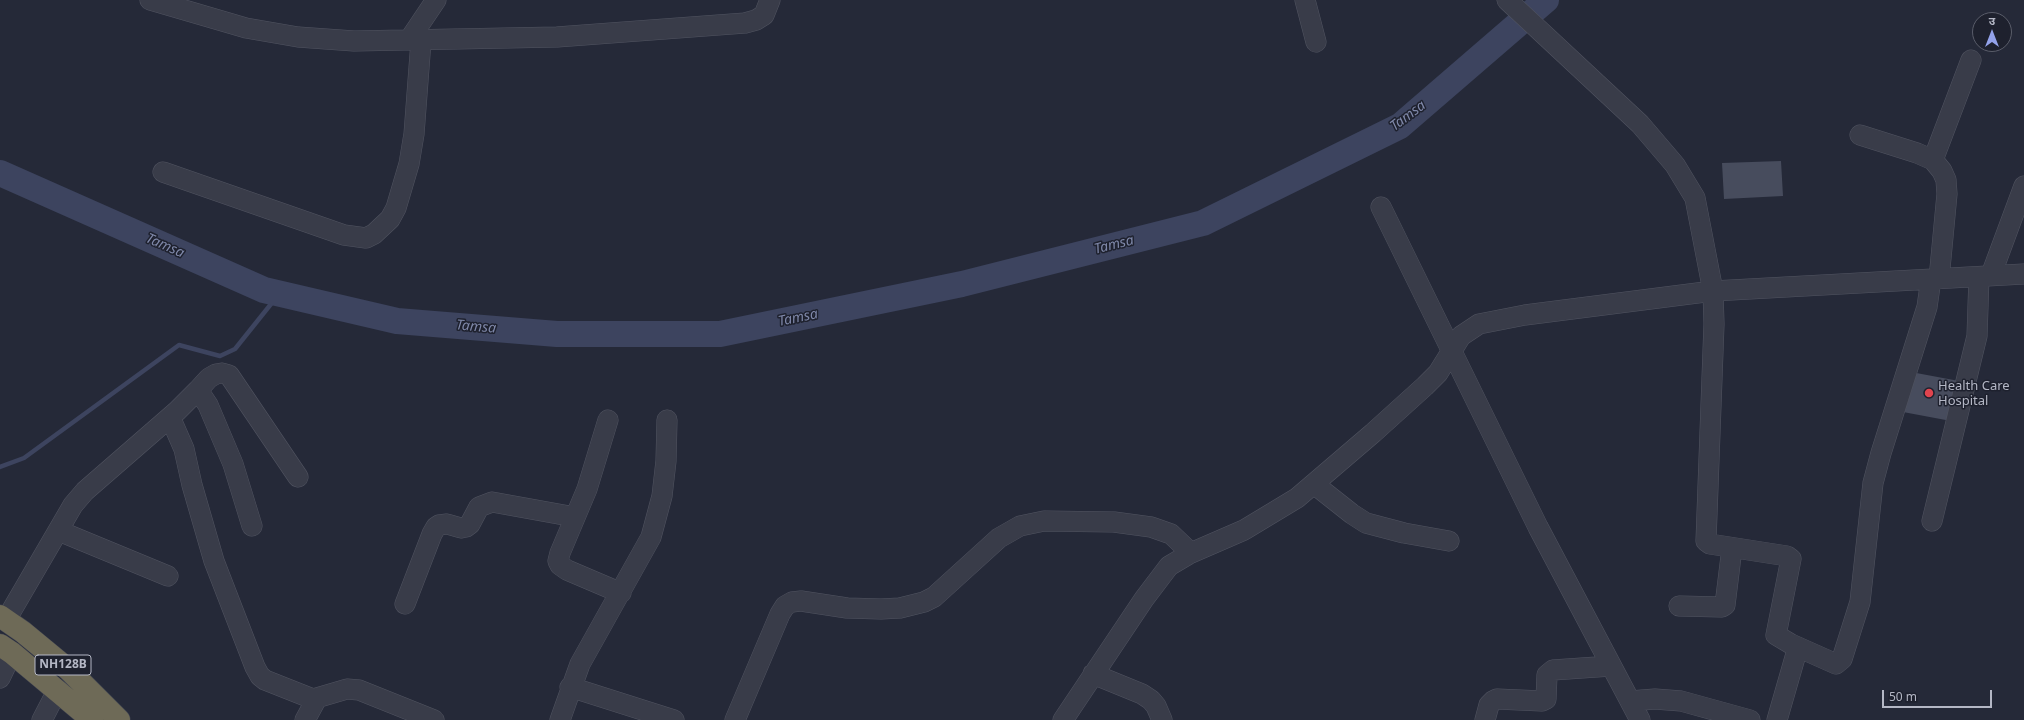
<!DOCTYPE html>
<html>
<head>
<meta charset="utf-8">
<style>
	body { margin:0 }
	#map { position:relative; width:2024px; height:720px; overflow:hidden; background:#252938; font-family:"Noto Sans","Noto Sans Devanagari",sans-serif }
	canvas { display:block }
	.north { position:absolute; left:1972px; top:12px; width:40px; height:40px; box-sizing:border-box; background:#1e212e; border:1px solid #5a5d6a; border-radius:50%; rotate:0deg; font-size:11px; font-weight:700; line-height:16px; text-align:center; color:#b4b7c5 }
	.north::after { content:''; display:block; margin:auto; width:14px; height:18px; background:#93a2ea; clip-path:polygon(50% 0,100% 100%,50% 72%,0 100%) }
	.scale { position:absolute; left:1882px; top:690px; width:110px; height:18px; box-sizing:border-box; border:2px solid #b4b7c5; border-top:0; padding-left:5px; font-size:12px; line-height:14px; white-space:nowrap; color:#b4b7c5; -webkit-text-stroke:3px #1e212e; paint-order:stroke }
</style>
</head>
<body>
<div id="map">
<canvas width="2024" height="720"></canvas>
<div class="north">उ</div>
<div class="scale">50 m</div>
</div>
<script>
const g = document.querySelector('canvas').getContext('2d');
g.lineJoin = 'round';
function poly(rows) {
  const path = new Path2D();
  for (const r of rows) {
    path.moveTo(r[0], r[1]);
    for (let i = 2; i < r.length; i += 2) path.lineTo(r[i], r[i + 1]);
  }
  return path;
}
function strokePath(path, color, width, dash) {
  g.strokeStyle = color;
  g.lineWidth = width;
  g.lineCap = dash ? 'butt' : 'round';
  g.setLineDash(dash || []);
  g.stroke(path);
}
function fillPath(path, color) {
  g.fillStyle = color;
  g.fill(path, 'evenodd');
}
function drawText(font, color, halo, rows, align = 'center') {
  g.font = font + ' "Noto Sans",sans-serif';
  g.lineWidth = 3;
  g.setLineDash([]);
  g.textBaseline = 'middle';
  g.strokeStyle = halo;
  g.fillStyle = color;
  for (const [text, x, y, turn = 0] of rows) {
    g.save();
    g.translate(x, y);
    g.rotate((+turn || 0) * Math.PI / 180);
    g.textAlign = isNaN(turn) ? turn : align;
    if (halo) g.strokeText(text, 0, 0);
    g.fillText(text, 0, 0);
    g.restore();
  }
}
strokePath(poly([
	[0,467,24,458,179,345,220,356,235,349,279,294]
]), '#3d445f', 4.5);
strokePath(poly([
	[0,173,264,290,397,321,557,334,720,334,962,284,1203,223,1400,126,1546,0]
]), '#3d445f', 26);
fillPath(poly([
	[1781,161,1783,196,1724,199,1722,163],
	[1911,372,1959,381,1951,421,1903,412]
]), '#474c5d');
const minor = poly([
	[150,0,246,28,298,37,354,41,557,37,745,23,756,20,764,15,770,0],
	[1305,0,1316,42],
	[1507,0,1640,124,1675,165,1695,198,1713,291,1714,324,1706,541,1710,544,1787,556,1791,559,1776,635,1791,644,1836,664,1842,659,1860,602,1873,483,1881,453,1927,307,1931,279],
	[409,40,436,0],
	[1860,135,1917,153,1933,160,1942,171,1946,180,1947,194,1939,279],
	[1933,160,1971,60],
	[163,172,344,235,366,238,374,234,390,219,396,208,409,164,414,134,421,41],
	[1381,207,1538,527,1640,720],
	[1991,275,2024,186],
	[198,390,209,378,216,374,222,373,229,375,298,477],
	[170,417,184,449,192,485,214,561,255,667,260,676,265,680,313,699,347,689,359,690,434,720],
	[608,420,587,489,560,553,558,561,560,565,567,570,621,593],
	[1314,484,1352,514,1366,523,1404,533,1449,541],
	[1932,521,1977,336,1979,277],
	[59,531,168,576],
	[405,604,432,534,436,527,439,525,447,524,461,528,466,527,470,524,479,507,492,502,575,517],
	[1679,606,1722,607,1725,605,1732,548],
	[6,620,73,505,85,491,177,411,198,390,208,405,233,464,252,526],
	[1093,674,1142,694,1151,700,1156,706,1162,720],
	[0,678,12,653],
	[570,687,674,720],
	[1630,701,1655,699,1681,701,1750,720],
	[42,720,57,691],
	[305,720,317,698],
	[560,720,580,664,651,537,662,496,666,461,667,420],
	[735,720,780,614,785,606,792,602,801,601,847,608,881,609,900,608,924,602,934,597,999,538,1020,526,1044,521,1114,522,1151,527,1171,534,1191,553],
	[1063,720,1144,599,1169,566,1191,553,1244,530,1297,498,1373,433,1425,386,1438,373,1461,336,1479,324,1525,315,1713,291,2024,274],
	[1485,720,1489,705,1493,701,1497,699,1542,701,1546,699,1547,675,1553,670,1611,666],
	[1777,720,1798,647]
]);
const highway = poly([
	[0,616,23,632,69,670,119,720],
	[0,645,12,653,92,720]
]);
strokePath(minor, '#515461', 21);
strokePath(highway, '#414451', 23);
strokePath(minor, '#393c49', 20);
strokePath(highway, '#6e6a57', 22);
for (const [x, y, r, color] of [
	[1929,393,5,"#e0444e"]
]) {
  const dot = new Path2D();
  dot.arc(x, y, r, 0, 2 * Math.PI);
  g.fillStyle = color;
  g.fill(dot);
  strokePath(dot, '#1e212e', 1.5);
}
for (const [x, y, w] of [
	[63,665,56]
]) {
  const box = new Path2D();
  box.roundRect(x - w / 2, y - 10, w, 20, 3);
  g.fillStyle = '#1e212e';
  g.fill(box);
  strokePath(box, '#b4b7c5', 1);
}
drawText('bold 12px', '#b4b7c5', null, [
	["NH128B",63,665]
]);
drawText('13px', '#b4b7c5', '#1e212e', [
	["Health Care",1938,386],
	["Hospital",1938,401]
], 'left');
drawText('italic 14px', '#7f88a9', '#1e212e', [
	["Tamsa",1408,116,-37],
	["Tamsa",1114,245,-14],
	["Tamsa",165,246,24],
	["Tamsa",798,318,-12],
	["Tamsa",476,327,5]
]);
</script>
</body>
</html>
